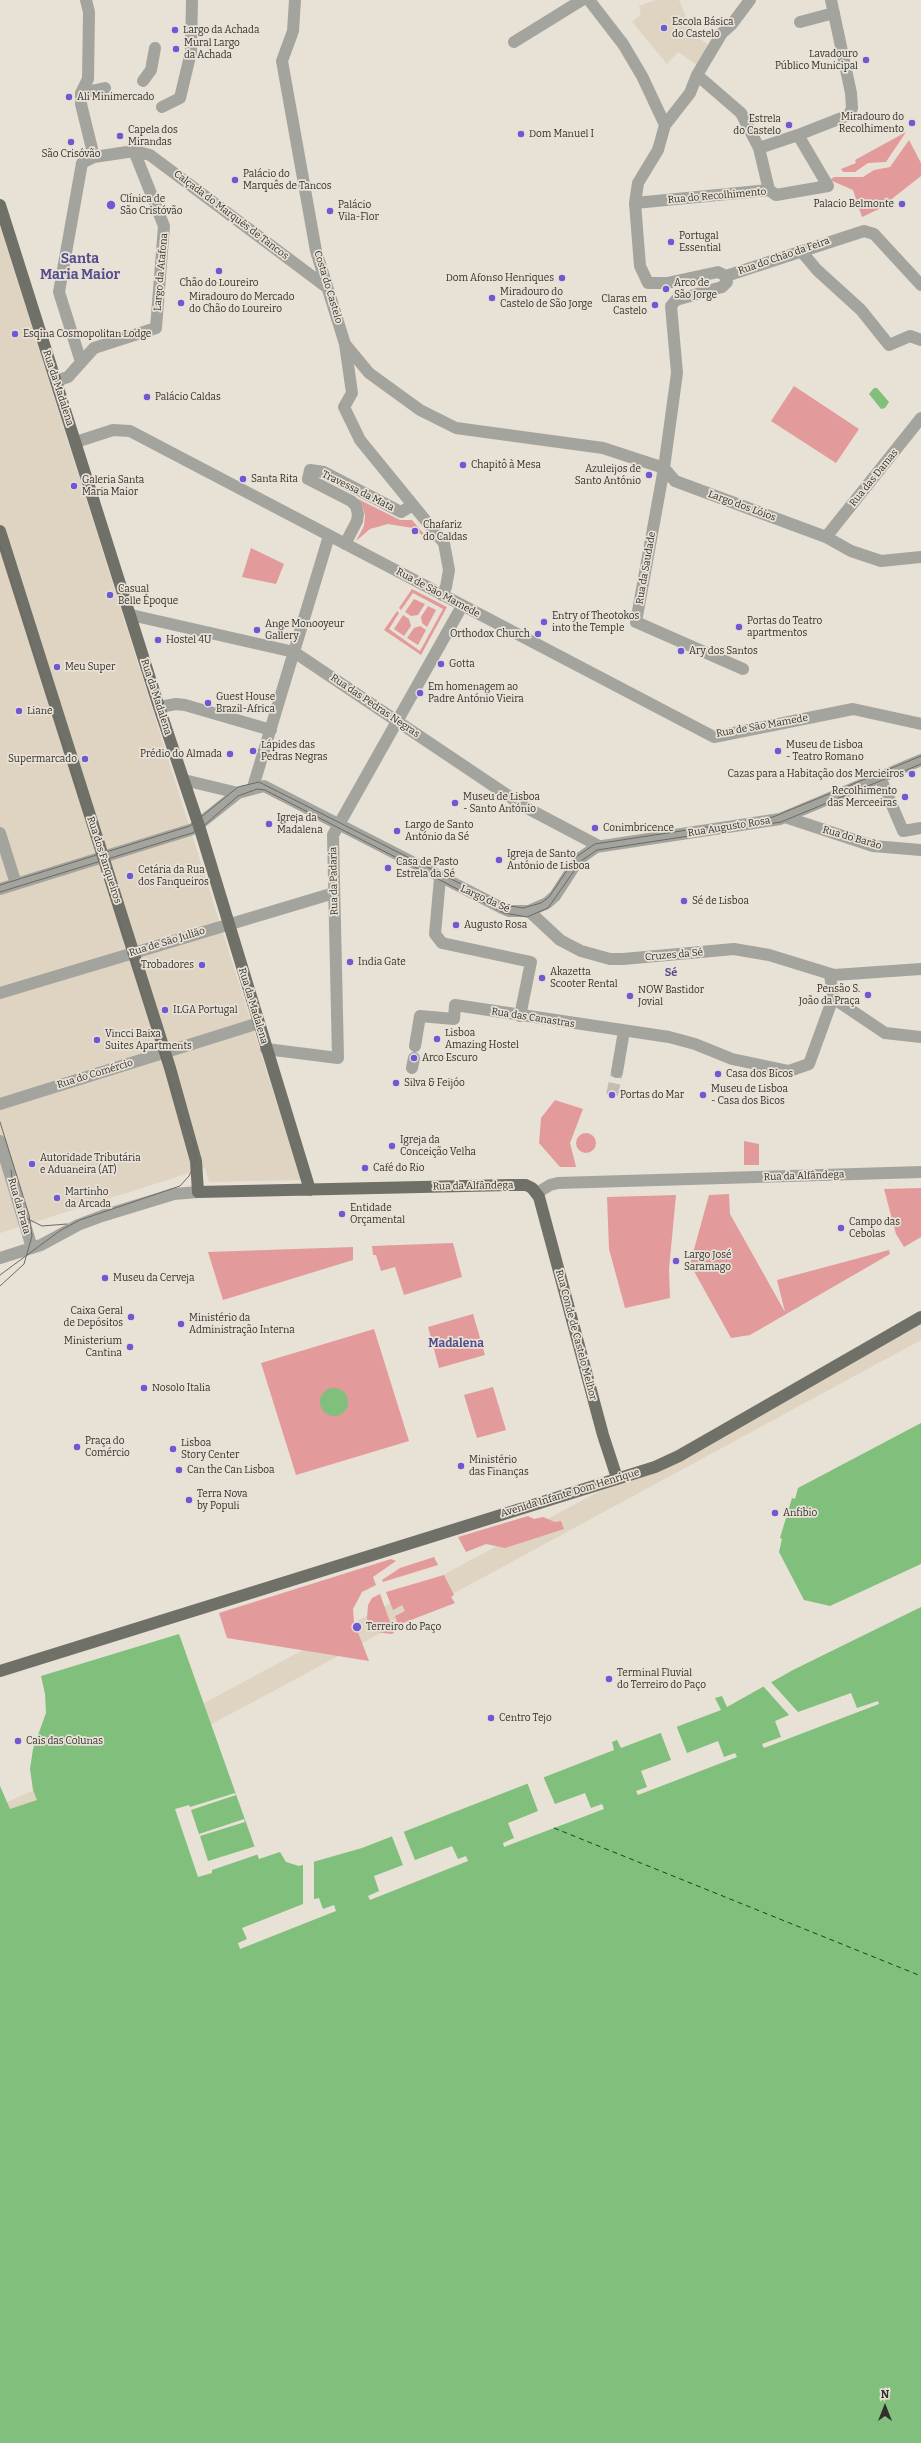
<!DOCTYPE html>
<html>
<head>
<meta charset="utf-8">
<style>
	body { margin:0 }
	#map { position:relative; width:921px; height:2443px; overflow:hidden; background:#e8e1d6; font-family:Bitter,serif }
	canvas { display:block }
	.north { position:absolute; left:865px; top:2387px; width:40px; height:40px; -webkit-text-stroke:3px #e8e1d6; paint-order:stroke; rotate:0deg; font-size:11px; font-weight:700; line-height:16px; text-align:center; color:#322f2b }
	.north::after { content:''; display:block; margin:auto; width:14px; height:18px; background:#322f2b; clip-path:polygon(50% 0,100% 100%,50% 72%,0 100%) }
</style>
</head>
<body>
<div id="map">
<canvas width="921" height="2443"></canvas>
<div class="north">N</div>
</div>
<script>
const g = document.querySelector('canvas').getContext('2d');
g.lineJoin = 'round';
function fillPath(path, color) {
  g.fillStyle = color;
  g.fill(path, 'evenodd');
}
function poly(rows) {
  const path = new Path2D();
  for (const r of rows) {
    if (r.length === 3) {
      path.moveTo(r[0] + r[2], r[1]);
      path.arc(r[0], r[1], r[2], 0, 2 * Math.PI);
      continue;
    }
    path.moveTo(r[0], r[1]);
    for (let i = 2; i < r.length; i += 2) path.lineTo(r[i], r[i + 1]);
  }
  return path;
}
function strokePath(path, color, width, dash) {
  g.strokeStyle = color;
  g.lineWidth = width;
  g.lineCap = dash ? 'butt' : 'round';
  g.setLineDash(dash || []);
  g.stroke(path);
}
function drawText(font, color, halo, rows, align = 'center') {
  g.font = font + ' Bitter,serif';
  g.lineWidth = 3.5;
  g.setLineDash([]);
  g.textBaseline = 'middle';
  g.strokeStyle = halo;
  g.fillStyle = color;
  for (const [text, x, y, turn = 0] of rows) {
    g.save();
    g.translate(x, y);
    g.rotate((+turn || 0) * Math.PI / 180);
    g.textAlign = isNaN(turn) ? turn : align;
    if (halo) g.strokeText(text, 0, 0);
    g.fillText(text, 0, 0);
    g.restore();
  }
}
fillPath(poly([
	[656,0,679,0,693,34,710,46,697,65,678,52,667,64,632,22,641,14,639,6],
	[0,226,301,1180,209,1182,205,1168,0,1233],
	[921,1316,921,1340,268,1694,91,1788,13,1823,0,1805,53,1782,165,1724,635,1472]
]), '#dfd4c2');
fillPath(poly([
	[906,132,886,162,868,163,855,172,843,172,841,169,856,163,855,160],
	[909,140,921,163,921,176,879,209,862,217,853,190,830,180,834,177,863,177,874,170,890,167],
	[794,386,859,429,836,463,771,421],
	[354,497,400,520,412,520,430,541,413,528,388,524,370,529,356,541,364,526,365,515,362,505],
	[251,548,284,564,276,584,242,577],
	[412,589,447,607,421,655,384,630,397,611,399,613,389,629,420,651,443,609,413,593,401,610,399,608],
	[414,599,425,604,418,615,411,616,405,612],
	[428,606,436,610,427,627,422,623,421,617],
	[403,615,409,619,411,626,404,636,394,629],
	[420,626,426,630,418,645,407,638,414,628],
	[555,1100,583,1109,570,1143,576,1167,560,1167,539,1143,541,1118],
	[586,1143,10],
	[744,1141,759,1144,759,1165,744,1165],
	[921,1188,921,1237,904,1247,896,1234,884,1189],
	[729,1194,730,1214,785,1312,777,1280,889,1250,890,1254,750,1335,731,1338,690,1264,709,1195],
	[676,1195,669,1269,670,1298,625,1308,609,1249,607,1197],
	[453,1243,462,1277,404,1295,395,1267,381,1271,376,1255,373,1255,372,1246],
	[353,1247,353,1260,223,1300,208,1252],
	[473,1314,485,1355,439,1368,428,1327],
	[374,1329,409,1441,296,1475,261,1363],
	[493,1387,506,1430,477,1438,464,1395],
	[528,1516,534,1519,543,1517,555,1522,561,1521,564,1529,505,1548,486,1544,466,1552,458,1537],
	[434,1557,438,1565,383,1582,382,1580,400,1568],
	[391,1559,396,1561,373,1577,376,1585,362,1592,353,1609,354,1622,369,1661,227,1638,219,1613],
	[444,1575,454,1595,451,1597,455,1603,398,1625,395,1616,405,1611,402,1605,393,1610,386,1592],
	[380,1594,394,1633,391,1634,377,1632,367,1619,368,1605,372,1598]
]), '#e39a9a');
fillPath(poly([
	[874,388,877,388,889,402,885,408,881,409,869,394],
	[334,1402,14],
	[921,1423,921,1564,830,1606,804,1600,779,1552,782,1539,780,1538,792,1498,795,1499,798,1488],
	[921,1607,921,2443,0,2443,0,1786,10,1809,37,1800,33,1790,30,1769,33,1749,46,1713,45,1694,41,1676,179,1634,259,1859,280,1852,286,1862,299,1866,362,1848,614,1750,612,1742,617,1740,621,1748,721,1710,715,1698,722,1696,727,1707,793,1670]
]), '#80bf7c');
fillPath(poly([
	[770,1681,798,1712,851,1693,857,1708,878,1701,879,1704,764,1748,762,1744,781,1737,775,1721,789,1715,763,1686],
	[676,1725,687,1753,718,1741,724,1757,735,1753,737,1757,638,1795,636,1791,647,1787,641,1771,671,1760,660,1731],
	[543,1776,555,1804,585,1793,591,1808,602,1804,604,1809,504,1847,503,1843,514,1838,508,1823,538,1811,527,1782],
	[235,1793,236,1795,191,1810,199,1834,244,1819,245,1822,200,1836,208,1861,256,1846,259,1854,212,1870,212,1873,198,1877,175,1809,189,1805,190,1807],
	[403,1830,415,1860,452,1846,458,1859,466,1856,468,1861,370,1900,368,1896,379,1891,374,1876,403,1865,391,1834],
	[314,1860,314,1899,319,1898,323,1909,334,1905,336,1911,240,1949,238,1943,247,1939,242,1928,303,1904,303,1863]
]), '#e8e1d6');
strokePath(poly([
	[554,1828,921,1976]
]), '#0b4e0d', 1, [5, 4]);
strokePath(poly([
	[612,1095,617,1072]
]), '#c4bdb4', 12, [12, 6]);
strokePath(poly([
	[86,0,89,12,88,79,81,93,81,104,94,157],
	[295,0,293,31,282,61,316,251,345,344,369,373,420,410,456,428,603,448,664,468],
	[589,0,623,44,642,76,665,125],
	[800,22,834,13],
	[514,42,582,0],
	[697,75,741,113,759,148,769,190],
	[143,81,151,70,155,48],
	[81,93,105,88],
	[162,107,180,98,191,52,192,0],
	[759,148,798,135],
	[635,203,769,190,776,195,828,186,798,135,849,115,852,108,851,93,831,0],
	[801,251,817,270,861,310,889,345,910,336,921,340],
	[726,276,727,282,722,287,676,300,671,306,677,373,664,468,636,622,743,669],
	[726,276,864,231,874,234,921,285],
	[665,283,648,283,640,266,635,203,638,183,658,150,665,125,690,93,697,75,722,33,732,24,750,0],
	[667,283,718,272,726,276],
	[345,344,352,393,344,407,360,440,444,543,449,570,446,587,442,595],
	[81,362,59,292,82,163,94,157,134,151,150,155,325,286],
	[56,381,68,377,94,348,156,328,164,226,134,151],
	[76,442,113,430,130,431,714,737,853,709,921,724],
	[664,468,675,481,826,537,851,551,881,561,921,557],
	[826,537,921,418],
	[345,544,357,521,358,514,356,506,351,501,308,479,310,470,324,472,401,512,413,505],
	[131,615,294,652,525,807,599,846],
	[159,707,176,704,185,705,271,730],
	[880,777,903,831,921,828],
	[184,780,238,793],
	[253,787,329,536],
	[785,817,873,846,921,850],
	[0,833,16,884],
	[440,878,435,934,442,943,531,962,520,1016],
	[0,889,193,829,238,793,264,786,500,907,509,911,529,911,547,903,555,896,579,859,596,847,780,819,921,760],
	[529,911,560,940,581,951,610,959,623,959,734,949,769,955,834,975,921,969],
	[0,993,334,893],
	[833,998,885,1033,921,1037],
	[415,1046,420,1016,454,1019,455,1005,669,1037,695,1044,732,1059,789,1071,809,1064,833,998,830,974],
	[266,1049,338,1058,333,835,462,606],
	[412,1068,414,1058],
	[617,1072,624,1031],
	[0,1104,259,1023],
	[0,1141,32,1248],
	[537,1193,550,1185,558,1183,921,1172],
	[0,1258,41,1245,78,1225,102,1216,174,1194,198,1192]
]), '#a4a49f', 12);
strokePath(poly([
	[0,205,159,707,200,829,310,1190],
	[0,531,170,1068,196,1161,198,1192,510,1185,526,1185,532,1188,539,1197,603,1435,617,1478],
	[0,1671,655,1467,679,1456,921,1317]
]), '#6f7067', 12);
strokePath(poly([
	[0,545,179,1111,193,1141,196,1161,189,1176,180,1186,80,1220,61,1230,0,1275],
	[0,885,190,826,238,787,259,782,457,882,504,905,523,908,541,903,549,897,576,857,595,844,773,817,921,756],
	[0,892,192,833,200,829,238,796,257,789,265,790,504,913,527,917,548,908,581,861,597,850,781,822,921,764],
	[0,1122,29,1215,32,1236,24,1264,0,1286],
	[11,1170,15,1201,24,1217,42,1226,67,1224]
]), '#6e6963', 1);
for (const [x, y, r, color] of [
	[664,28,4,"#6e59d3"],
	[175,30,4,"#6e59d3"],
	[176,49,4,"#6e59d3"],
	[866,60,4,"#6e59d3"],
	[69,97,4,"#6e59d3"],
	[912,123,4,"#6e59d3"],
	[789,125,4,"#6e59d3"],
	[521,134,4,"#6e59d3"],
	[120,136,4,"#6e59d3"],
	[71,142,4,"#6e59d3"],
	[235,180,4,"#6e59d3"],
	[902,204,4,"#6e59d3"],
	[111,205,5,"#6e59d3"],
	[330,211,4,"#6e59d3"],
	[671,242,4,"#6e59d3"],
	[219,271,4,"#6e59d3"],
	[562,278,4,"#6e59d3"],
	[666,289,4,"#6e59d3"],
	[492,298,4,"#6e59d3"],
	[181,303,4,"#6e59d3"],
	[655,305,4,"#6e59d3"],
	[15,334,4,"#6e59d3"],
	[147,397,4,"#6e59d3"],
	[463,465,4,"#6e59d3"],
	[649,475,4,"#6e59d3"],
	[243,479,4,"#6e59d3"],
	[74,486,4,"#6e59d3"],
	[415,531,4,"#6e59d3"],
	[110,595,4,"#6e59d3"],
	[544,622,4,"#6e59d3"],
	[739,627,4,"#6e59d3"],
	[257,630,4,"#6e59d3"],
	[538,634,4,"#6e59d3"],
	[158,640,4,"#6e59d3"],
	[681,651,4,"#6e59d3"],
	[441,664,4,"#6e59d3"],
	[57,667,4,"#6e59d3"],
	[420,693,4,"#6e59d3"],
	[208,703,4,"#6e59d3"],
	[19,711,4,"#6e59d3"],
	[253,751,4,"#6e59d3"],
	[778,751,4,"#6e59d3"],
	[230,754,4,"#6e59d3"],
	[85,759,4,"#6e59d3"],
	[912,774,4,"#6e59d3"],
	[905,797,4,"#6e59d3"],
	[455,803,4,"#6e59d3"],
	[269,824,4,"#6e59d3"],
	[595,828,4,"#6e59d3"],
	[397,831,4,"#6e59d3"],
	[499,860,4,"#6e59d3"],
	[388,868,4,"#6e59d3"],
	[130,876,4,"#6e59d3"],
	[684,901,4,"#6e59d3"],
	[456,925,4,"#6e59d3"],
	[350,962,4,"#6e59d3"],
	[202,965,4,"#6e59d3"],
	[542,978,4,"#6e59d3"],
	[868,995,4,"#6e59d3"],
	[630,996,4,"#6e59d3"],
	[165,1010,4,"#6e59d3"],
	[437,1039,4,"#6e59d3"],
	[97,1040,4,"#6e59d3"],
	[414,1058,4,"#6e59d3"],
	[718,1074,4,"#6e59d3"],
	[396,1083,4,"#6e59d3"],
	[612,1095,4,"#6e59d3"],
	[703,1095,4,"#6e59d3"],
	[392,1146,4,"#6e59d3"],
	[32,1164,4,"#6e59d3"],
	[365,1168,4,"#6e59d3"],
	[57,1198,4,"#6e59d3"],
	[342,1214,4,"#6e59d3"],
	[841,1228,4,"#6e59d3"],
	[676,1261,4,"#6e59d3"],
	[105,1278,4,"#6e59d3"],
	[131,1317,4,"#6e59d3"],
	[181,1324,4,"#6e59d3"],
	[130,1347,4,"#6e59d3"],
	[144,1388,4,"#6e59d3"],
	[77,1447,4,"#6e59d3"],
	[173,1449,4,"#6e59d3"],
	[461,1466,4,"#6e59d3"],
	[179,1470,4,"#6e59d3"],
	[189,1500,4,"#6e59d3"],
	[775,1513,4,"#6e59d3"],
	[357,1627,5,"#6e59d3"],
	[609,1679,4,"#6e59d3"],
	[491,1718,4,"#6e59d3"],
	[18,1741,4,"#6e59d3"]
]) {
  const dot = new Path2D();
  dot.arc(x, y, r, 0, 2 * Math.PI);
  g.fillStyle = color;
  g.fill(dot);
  strokePath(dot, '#e8e1d6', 1.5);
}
drawText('10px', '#322f2b', '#e8e1d6', [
	["Escola Básica",672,22],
	["do Castelo",672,34],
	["Largo da Achada",183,30],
	["Mural Largo",184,43],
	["da Achada",184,55],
	["Lavadouro",858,54,"right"],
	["Público Municipal",858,66,"right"],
	["Ali Minimercado",77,97],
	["Miradouro do",904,117,"right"],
	["Recolhimento",904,129,"right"],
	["Estrela",781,119,"right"],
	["do Castelo",781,131,"right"],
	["Capela dos",128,130],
	["Mirandas",128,142],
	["Dom Manuel I",529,134],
	["São Crisóvão",71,154,"center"],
	["Palácio do",243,174],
	["Marquês de Tancos",243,186],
	["Clínica de",120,199],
	["São Cristóvão",120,211],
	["Palacio Belmonte",894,204,"right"],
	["Palácio",338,205],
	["Vila-Flor",338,217],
	["Portugal",679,236],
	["Essential",679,248],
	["Dom Afonso Henriques",554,278,"right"],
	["Chão do Loureiro",219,283,"center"],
	["Arco de",674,283],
	["São Jorge",674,295],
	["Miradouro do",500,292],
	["Castelo de São Jorge",500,304],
	["Miradouro do Mercado",189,297],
	["do Chão do Loureiro",189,309],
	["Claras em",647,299,"right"],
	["Castelo",647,311,"right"],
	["Esqina Cosmopolitan Lodge",23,334],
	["Palácio Caldas",155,397],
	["Chapitô à Mesa",471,465],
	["Azuleijos de",641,469,"right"],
	["Santo António",641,481,"right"],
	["Santa Rita",251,479],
	["Galeria Santa",82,480],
	["Maria Maior",82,492],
	["Chafariz",423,525],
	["do Caldas",423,537],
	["Casual",118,589],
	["Belle Époque",118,601],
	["Entry of Theotokos",552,616],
	["into the Temple",552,628],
	["Portas do Teatro",747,621],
	["apartmentos",747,633],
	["Ange Monooyeur",265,624],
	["Gallery",265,636],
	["Orthodox Church",530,634,"right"],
	["Hostel 4U",166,640],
	["Ary dos Santos",689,651],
	["Gotta",449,664],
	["Meu Super",65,667],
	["Em homenagem ao",428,687],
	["Padre António Vieira",428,699],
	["Guest House",216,697],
	["Brazil-Africa",216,709],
	["Liane",27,711],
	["Lápides das",261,745],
	["Pedras Negras",261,757],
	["Museu de Lisboa",786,745],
	["- Teatro Romano",786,757],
	["Prédio do Almada",222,754,"right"],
	["Supermarcado",77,759,"right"],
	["Cazas para a Habitação dos Mercieiros",904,774,"right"],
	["Recolhimento",897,791,"right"],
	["das Merceeiras",897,803,"right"],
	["Museu de Lisboa",463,797],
	["- Santo António",463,809],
	["Igreja da",277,818],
	["Madalena",277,830],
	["Largo de Santo",405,825],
	["António da Sé",405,837],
	["Conimbricence",603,828],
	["Igreja de Santo",507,854],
	["António de Lisboa",507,866],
	["Casa de Pasto",396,862],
	["Estrela da Sé",396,874],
	["Cetária da Rua",138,870],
	["dos Fanqueiros",138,882],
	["Sé de Lisboa",692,901],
	["Augusto Rosa",464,925],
	["India Gate",358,962],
	["Trobadores",194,965,"right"],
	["Akazetta",550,972],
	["Scooter Rental",550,984],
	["Pensão S.",860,989,"right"],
	["João da Praça",860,1001,"right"],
	["NOW Bastidor",638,990],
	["Jovial",638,1002],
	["ILGA Portugal",173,1010],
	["Lisboa",445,1033],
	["Amazing Hostel",445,1045],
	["Vincci Baixa",105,1034],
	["Suites Apartments",105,1046],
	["Arco Escuro",422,1058],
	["Casa dos Bicos",726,1074],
	["Silva & Feijóo",404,1083],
	["Museu de Lisboa",711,1089],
	["- Casa dos Bicos",711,1101],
	["Portas do Mar",620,1095],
	["Igreja da",400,1140],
	["Conceição Velha",400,1152],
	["Autoridade Tributária",40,1158],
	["e Aduaneira (AT)",40,1170],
	["Café do Rio",373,1168],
	["Martinho",65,1192],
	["da Arcada",65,1204],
	["Entidade",350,1208],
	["Orçamental",350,1220],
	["Campo das",849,1222],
	["Cebolas",849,1234],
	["Largo José",684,1255],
	["Saramago",684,1267],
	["Museu da Cerveja",113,1278],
	["Caixa Geral",123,1311,"right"],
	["de Depósitos",123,1323,"right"],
	["Ministério da",189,1318],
	["Administração Interna",189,1330],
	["Ministerium",122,1341,"right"],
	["Cantina",122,1353,"right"],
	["Nosolo Italia",152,1388],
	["Praça do",85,1441],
	["Comércio",85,1453],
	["Lisboa",181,1443],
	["Story Center",181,1455],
	["Ministério",469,1460],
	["das Finanças",469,1472],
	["Can the Can Lisboa",187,1470],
	["Terra Nova",197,1494],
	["by Populi",197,1506],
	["Anfibio",783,1513],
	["Terreiro do Paço",366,1627],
	["Terminal Fluvial",617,1673],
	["do Terreiro do Paço",617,1685],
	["Centro Tejo",499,1718],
	["Cais das Colunas",26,1741]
], 'left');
drawText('10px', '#322f2b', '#e8e1d6', [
	["Rua do Recolhimento",717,196,-5],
	["Calçada do Marquês de Tancos",231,215,37],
	["Rua do Chão da Feira",784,256,-19],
	["Largo da Atafona",161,272,-85],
	["Costa do Castelo",328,287,73],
	["Rua da Madalena",58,388,72],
	["Rua das Damas",874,478,-51],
	["Travessa da Mata",358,491,26],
	["Largo dos Lóios",742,506,20],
	["Rua da Saudade",646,568,-80],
	["Rua de São Mamede",438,593,28],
	["Rua da Madalena",156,697,72],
	["Rua das Pedras Negras",375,706,34],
	["Rua de São Mamede",762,726,-10],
	["Rua Augusto Rosa",729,827,-9],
	["Rua do Barão",852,838,16],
	["Rua dos Fanqueiros",104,860,72],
	["Rua da Padaria",334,881,-91],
	["Largo da Sé",485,899,24],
	["Rua de São Julião",167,942,-17],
	["Cruzes da Sé",674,955,-5],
	["Rua da Madalena",253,1006,73],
	["Rua das Canastras",533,1018,9],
	["Rua do Comércio",95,1074,-17],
	["Rua da Alfândega",804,1176,-2],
	["Rua da Alfândega",473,1186,-1],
	["Rua da Prata",19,1206,74],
	["Rua Conde de Castelo Melhor",576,1335,75],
	["Avenida Infante Dom Henrique",570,1493,-17]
]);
drawText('bold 11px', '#554e8c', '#e8e1d6', [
	["Sé",671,973]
]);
drawText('bold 12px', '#554e8c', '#e8e1d6', [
	["Madalena",456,1344]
]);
drawText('bold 14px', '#554e8c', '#e8e1d6', [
	["Santa",80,259],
	["Maria Maior",80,275]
]);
</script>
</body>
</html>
